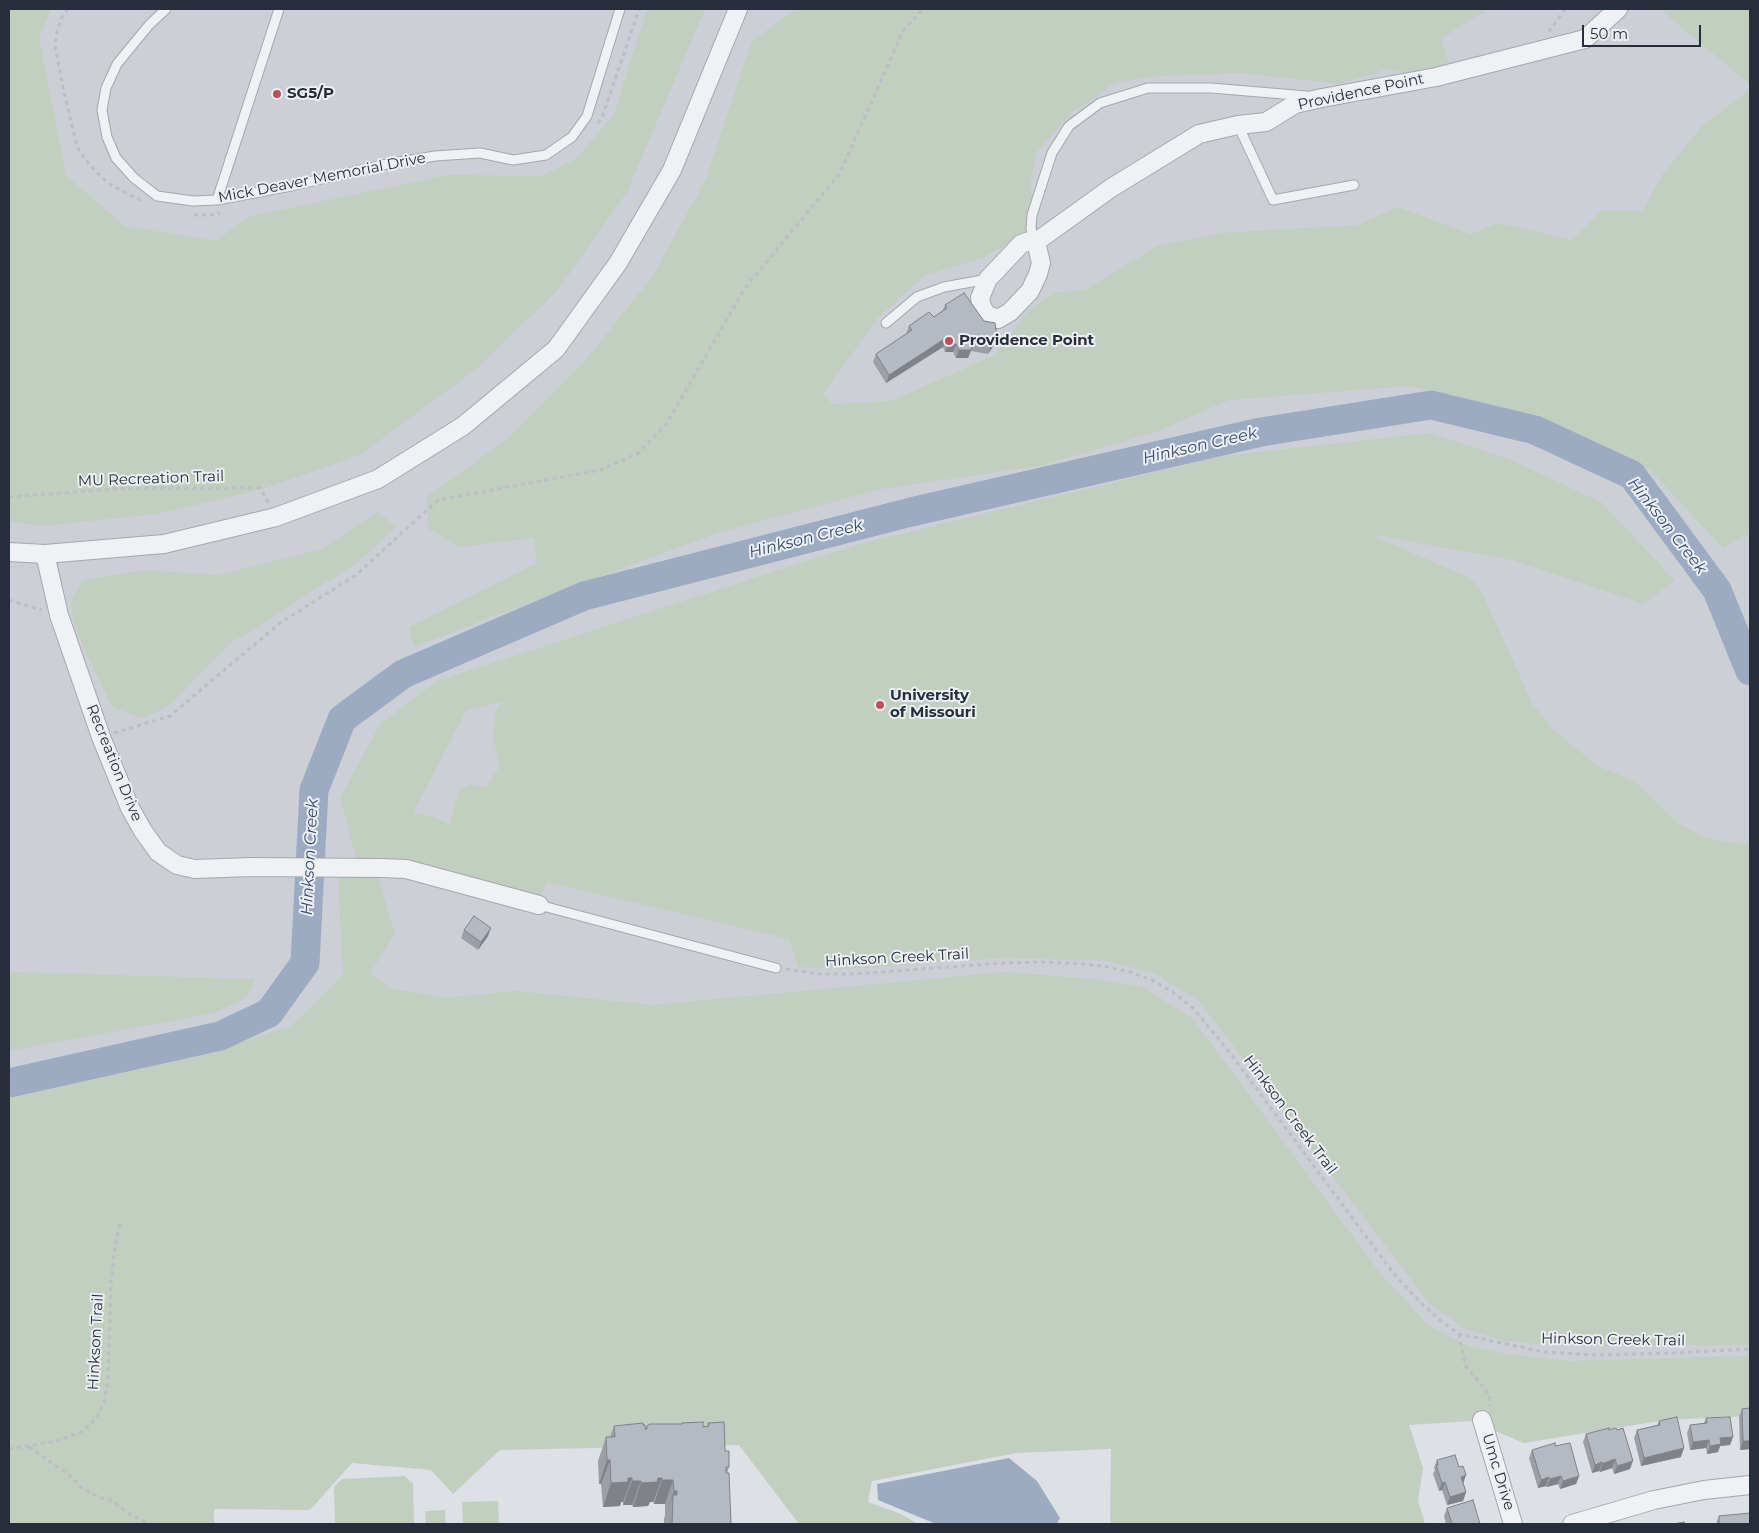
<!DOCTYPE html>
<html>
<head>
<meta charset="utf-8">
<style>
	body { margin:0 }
	#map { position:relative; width:1759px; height:1533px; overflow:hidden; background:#dde0e5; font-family:Montserrat,sans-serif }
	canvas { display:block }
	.frame { position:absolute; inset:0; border:10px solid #282d3a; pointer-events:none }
	.scale { position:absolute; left:1582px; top:25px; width:119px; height:22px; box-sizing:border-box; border:2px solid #282d3a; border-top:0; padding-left:6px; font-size:15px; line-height:18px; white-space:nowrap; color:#282d3a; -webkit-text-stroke:4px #eceff3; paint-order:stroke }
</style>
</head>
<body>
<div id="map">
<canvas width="1759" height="1533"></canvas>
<div class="frame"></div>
<div class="scale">50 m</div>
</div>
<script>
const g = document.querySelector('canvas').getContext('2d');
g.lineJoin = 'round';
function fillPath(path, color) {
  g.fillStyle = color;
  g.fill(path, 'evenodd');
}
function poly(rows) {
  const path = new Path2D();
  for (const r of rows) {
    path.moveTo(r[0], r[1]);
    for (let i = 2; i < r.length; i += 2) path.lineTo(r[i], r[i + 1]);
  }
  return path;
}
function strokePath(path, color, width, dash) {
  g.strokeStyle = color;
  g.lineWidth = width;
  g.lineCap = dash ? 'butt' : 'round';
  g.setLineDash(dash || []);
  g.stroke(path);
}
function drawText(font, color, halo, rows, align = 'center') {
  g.font = font + ' Montserrat,sans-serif';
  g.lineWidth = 4;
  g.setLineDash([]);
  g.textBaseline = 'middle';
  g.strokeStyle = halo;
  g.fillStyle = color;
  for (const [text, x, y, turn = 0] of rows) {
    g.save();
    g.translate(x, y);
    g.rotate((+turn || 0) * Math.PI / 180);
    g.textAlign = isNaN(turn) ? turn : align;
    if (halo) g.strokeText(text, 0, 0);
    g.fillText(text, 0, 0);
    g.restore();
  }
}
fillPath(poly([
	[9,9,1750,9,1750,1401,9,1458]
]), '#cccfd6');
fillPath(poly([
	[9,9,51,9,39,38,66,175,124,226,215,241,251,216,449,175,541,176,577,158,614,114,647,9,705,9,627,192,557,291,475,370,360,455,263,489,157,514,41,526,9,521],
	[797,9,1487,9,1441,39,1449,63,1415,75,1387,69,1340,84,1241,73,1160,76,1115,83,1073,112,1036,153,1030,187,1038,228,984,257,924,276,879,317,829,385,823,395,833,404,891,401,995,355,1027,312,1054,293,1085,290,1157,246,1223,233,1357,225,1398,207,1470,234,1499,223,1572,240,1601,211,1643,210,1662,175,1702,126,1748,91,1750,91,1750,533,1723,548,1651,471,1536,416,1409,386,1229,400,1156,432,1039,466,881,489,721,532,576,585,414,647,409,627,537,563,534,538,460,547,428,528,427,497,511,436,589,356,652,277,706,179,752,41],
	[1660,9,1750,9,1750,85],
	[1429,433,1509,459,1601,502,1675,581,1643,604,1512,560,1369,534,1470,578,1482,592,1532,703,1552,728,1596,765,1635,782,1679,824,1706,838,1750,845,1750,1345,1562,1346,1506,1341,1465,1329,1430,1304,1200,1002,1154,973,1109,961,1004,958,844,969,798,967,789,939,547,882,539,901,403,860,357,861,340,798,380,724,437,681,859,544,1222,456],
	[503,701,496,711,493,738,500,766,486,787,471,784,460,789,449,824,431,816,413,813,466,711],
	[378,512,396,527,353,566,299,599,259,627,230,643,169,706,143,718,112,707,77,633,70,602,83,580,143,570,218,575,322,549],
	[378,877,395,934,370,973,390,988,444,998,515,991,653,1005,1005,972,1094,979,1145,988,1193,1019,1379,1272,1428,1325,1469,1346,1505,1354,1570,1361,1750,1356,1750,1416,1665,1420,1524,1443,1471,1421,1409,1425,1423,1468,1418,1500,1425,1524,1110,1524,1111,1449,1016,1453,872,1481,868,1502,901,1514,918,1524,799,1524,739,1445,500,1450,453,1494,431,1470,352,1463,310,1510,214,1509,214,1524,9,1524,9,1095,221,1049,291,1026,343,976,338,878],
	[9,972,255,979,247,998,214,1013,9,1051],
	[405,1476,413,1484,414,1524,335,1524,334,1487,342,1479],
	[498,1501,499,1524,463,1524,462,1502],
	[445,1510,446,1524,426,1524,425,1511]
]), '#c2cebf');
fillPath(poly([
	[1009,1458,1037,1481,1060,1518,1057,1524,936,1524,878,1500,877,1484]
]), '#9cabc2');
strokePath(poly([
	[9,1083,220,1036,269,1013,305,963,314,790,342,719,403,674,584,596,911,512,1261,432,1431,405,1535,430,1632,475,1717,590,1750,671]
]), '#9cabc2', 29);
const lane = poly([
	[166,9,149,25,117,64,106,88,102,110,107,137,116,158,134,178,157,196,193,201,217,200,291,186,382,165,435,156,480,153,513,160,546,155,572,137,587,116,620,9],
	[1238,125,1273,200,1354,185],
	[217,200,279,9],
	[1036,242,1031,229,1032,215,1052,153,1069,126,1100,103,1148,88,1211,88,1307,96],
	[886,323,917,297,944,287,988,279],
	[539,905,776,968]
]);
const street = poly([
	[1036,242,1041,263,1038,274,1030,291,1010,312,998,319,987,315,982,307,980,298,988,279,1021,244,1029,241,1036,242,1111,188,1199,134,1238,125,1266,122,1295,104,1322,98,1436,77,1585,39,1618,9],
	[9,552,45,554,164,544,276,517,378,479,463,426,556,349,618,263,672,170,738,9],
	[45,554,59,615,101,737,130,808,143,831,158,852,177,865,195,869,252,867,381,868,406,869,539,905],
	[1482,1420,1513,1524],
	[1572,1524,1654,1500,1704,1490,1750,1485]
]);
strokePath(lane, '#a3a7ae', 11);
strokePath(street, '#a3a7ae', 20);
strokePath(poly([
	[68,9,63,15,57,32,55,46,64,92,77,147,86,160,97,173,111,185,144,202],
	[1549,32,1565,9],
	[598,123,602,118,639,9],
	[194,215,211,215,220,213],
	[9,497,128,488,260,488,269,503],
	[9,600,42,610],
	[114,733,170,716,280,623,356,575,438,500,600,470,637,454,666,425,745,288,840,173,903,31,923,9],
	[786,969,820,974,854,974,1003,963,1041,962,1086,964,1108,967,1130,972,1152,980,1174,993,1194,1009,1230,1053,1394,1274,1422,1304,1441,1321,1459,1334,1544,1352,1596,1355,1673,1353,1750,1349],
	[1459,1334,1465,1365,1490,1395,1489,1406],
	[29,1447,69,1475,83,1489,99,1497,113,1501,129,1514,150,1524],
	[9,1449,57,1441,79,1433,90,1425,98,1415,104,1403,108,1380,111,1283,115,1246,121,1220]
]), '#bbbec4', 3, [4, 4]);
strokePath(lane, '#eff1f4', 9);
strokePath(street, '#eff1f4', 18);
fillPath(poly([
	[945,305,994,345,988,354,971,351,968,358,956,358,953,352,945,352,943,347,886,383,873,362,876,354,906,334,909,326,934,317,943,310],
	[464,930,488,936,478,950,461,938],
	[1750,1408,1750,1449,1740,1450,1739,1417,1742,1409],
	[1706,1418,1733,1437,1730,1445,1720,1446,1718,1452,1707,1454,1706,1448,1690,1450,1687,1433,1690,1425,1704,1423],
	[1659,1421,1681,1457,1641,1466,1634,1438,1637,1430,1657,1425],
	[682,1423,703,1427,707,1426,708,1423,725,1451,729,1467,727,1473,731,1524,664,1524,664,1519,665,1515,665,1504,654,1504,653,1502,650,1502,648,1506,633,1507,632,1505,623,1505,623,1502,621,1502,620,1506,603,1507,601,1484,599,1484,598,1461,606,1437,610,1437,614,1426,643,1425,645,1429,647,1426,682,1424],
	[1609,1430,1630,1469,1614,1474,1612,1468,1600,1472,1599,1471,1592,1473,1583,1442,1586,1434],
	[1555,1446,1579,1476,1576,1484,1560,1489,1558,1484,1547,1487,1546,1486,1538,1488,1529,1458,1532,1450],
	[1437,1460,1463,1483,1466,1492,1463,1501,1447,1505,1442,1490,1439,1491,1433,1474,1435,1470,1434,1468],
	[1447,1508,1480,1524,1446,1524,1444,1516],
	[1719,1516,1750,1524,1716,1524]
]), '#9c9fa6');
fillPath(poly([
	[997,336,994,345,988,354,991,346],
	[946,338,943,347,886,383,889,375],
	[948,344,956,344,953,352,945,352],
	[959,350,971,350,968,358,956,358],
	[491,928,488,936,478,950,481,942],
	[1733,1437,1730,1445,1720,1446,1718,1452,1707,1454,1710,1446,1720,1438],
	[1709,1440,1706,1448,1690,1450,1693,1442],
	[1743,1441,1750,1441,1750,1449,1740,1450],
	[1684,1448,1681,1457,1641,1466,1644,1458],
	[1615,1459,1612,1468,1600,1472,1602,1464],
	[607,1460,610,1460,601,1484,599,1484],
	[1633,1461,1630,1469,1614,1474,1617,1466],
	[1602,1462,1599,1471,1592,1473,1595,1465],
	[1466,1475,1463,1484,1461,1477],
	[1561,1476,1558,1484,1547,1487,1550,1479],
	[1579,1476,1576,1484,1560,1489,1563,1481],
	[1549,1477,1546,1486,1538,1488,1541,1480],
	[628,1478,632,1478,623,1502,621,1502,620,1506,603,1507,611,1483],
	[658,1478,662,1478,653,1502,650,1502,648,1506,633,1507,641,1483],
	[662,1480,673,1480,665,1504,654,1504],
	[632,1481,641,1481,632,1505,623,1505],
	[1445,1482,1442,1490,1439,1491,1442,1483],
	[674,1491,677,1491,672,1502,673,1495,665,1515],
	[1466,1492,1463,1501,1447,1505,1450,1497]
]), '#7f8287');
const building = poly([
	[964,293,984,321,995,323,997,336,991,346,974,342,971,350,959,350,956,344,948,344,946,338,889,375,876,354,912,330,909,326,929,312,934,317,947,308,945,305,964,293],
	[474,916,491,928,481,942,464,930,474,916],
	[1750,1408,1750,1441,1743,1441,1742,1409,1750,1408],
	[1677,1417,1684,1448,1644,1458,1637,1430,1660,1425,1659,1421,1677,1417],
	[1730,1417,1733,1437,1720,1438,1721,1444,1710,1446,1709,1440,1693,1442,1690,1425,1707,1423,1706,1418,1730,1417],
	[703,1422,703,1427,709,1426,708,1423,724,1422,725,1451,729,1451,729,1467,726,1467,726,1473,729,1473,731,1524,672,1524,673,1495,677,1495,677,1491,674,1491,673,1480,662,1480,662,1478,658,1478,657,1482,641,1483,641,1481,632,1481,632,1478,628,1478,628,1482,611,1483,610,1460,607,1460,606,1437,615,1437,614,1426,643,1423,643,1425,645,1425,645,1429,647,1429,647,1426,649,1424,682,1424,682,1423,703,1422],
	[1609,1428,1609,1430,1616,1428,1617,1430,1623,1428,1633,1461,1617,1466,1615,1459,1602,1464,1602,1462,1595,1465,1586,1434,1609,1428],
	[1555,1443,1555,1446,1570,1443,1579,1476,1563,1481,1561,1476,1550,1479,1549,1477,1541,1480,1532,1450,1555,1443],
	[1455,1455,1459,1467,1463,1466,1466,1475,1461,1477,1466,1492,1450,1497,1445,1482,1442,1483,1436,1465,1438,1465,1437,1460,1455,1455],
	[1473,1500,1480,1524,1452,1524,1447,1508,1473,1500],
	[1750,1513,1750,1524,1719,1524,1719,1516,1750,1513],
	[1684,1522,1684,1524,1673,1524,1684,1522]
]);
fillPath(building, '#b5b9c1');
strokePath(building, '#7f8287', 1);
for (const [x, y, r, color] of [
	[277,94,5,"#be4f55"],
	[949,341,5,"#be4f55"],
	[880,705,5,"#be4f55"]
]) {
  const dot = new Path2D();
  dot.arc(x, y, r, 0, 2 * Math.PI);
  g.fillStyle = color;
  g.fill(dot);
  strokePath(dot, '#eceff3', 2);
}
drawText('15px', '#282d3a', '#eceff3', [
	["Providence Point",1361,92,-12],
	["Mick Deaver Memorial Drive",322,178,-11],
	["MU Recreation Trail",151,479,-2],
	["Recreation Drive",114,763,68],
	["Hinkson Creek Trail",897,958,-3],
	["Hinkson Creek Trail",1290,1115,53],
	["Hinkson Creek Trail",1613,1340,1],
	["Hinkson Trail",96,1342,-87],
	["Umc Drive",1498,1472,73]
]);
drawText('bold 15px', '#282d3a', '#eceff3', [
	["SG5/P",287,94],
	["Providence Point",959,341],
	["University",890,696],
	["of Missouri",890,713]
], 'left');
drawText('italic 16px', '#374969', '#eceff3', [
	["Hinkson Creek",1200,446,-13],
	["Hinkson Creek",1667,526,52],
	["Hinkson Creek",806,539,-14],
	["Hinkson Creek",310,857,-87]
]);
</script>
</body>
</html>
